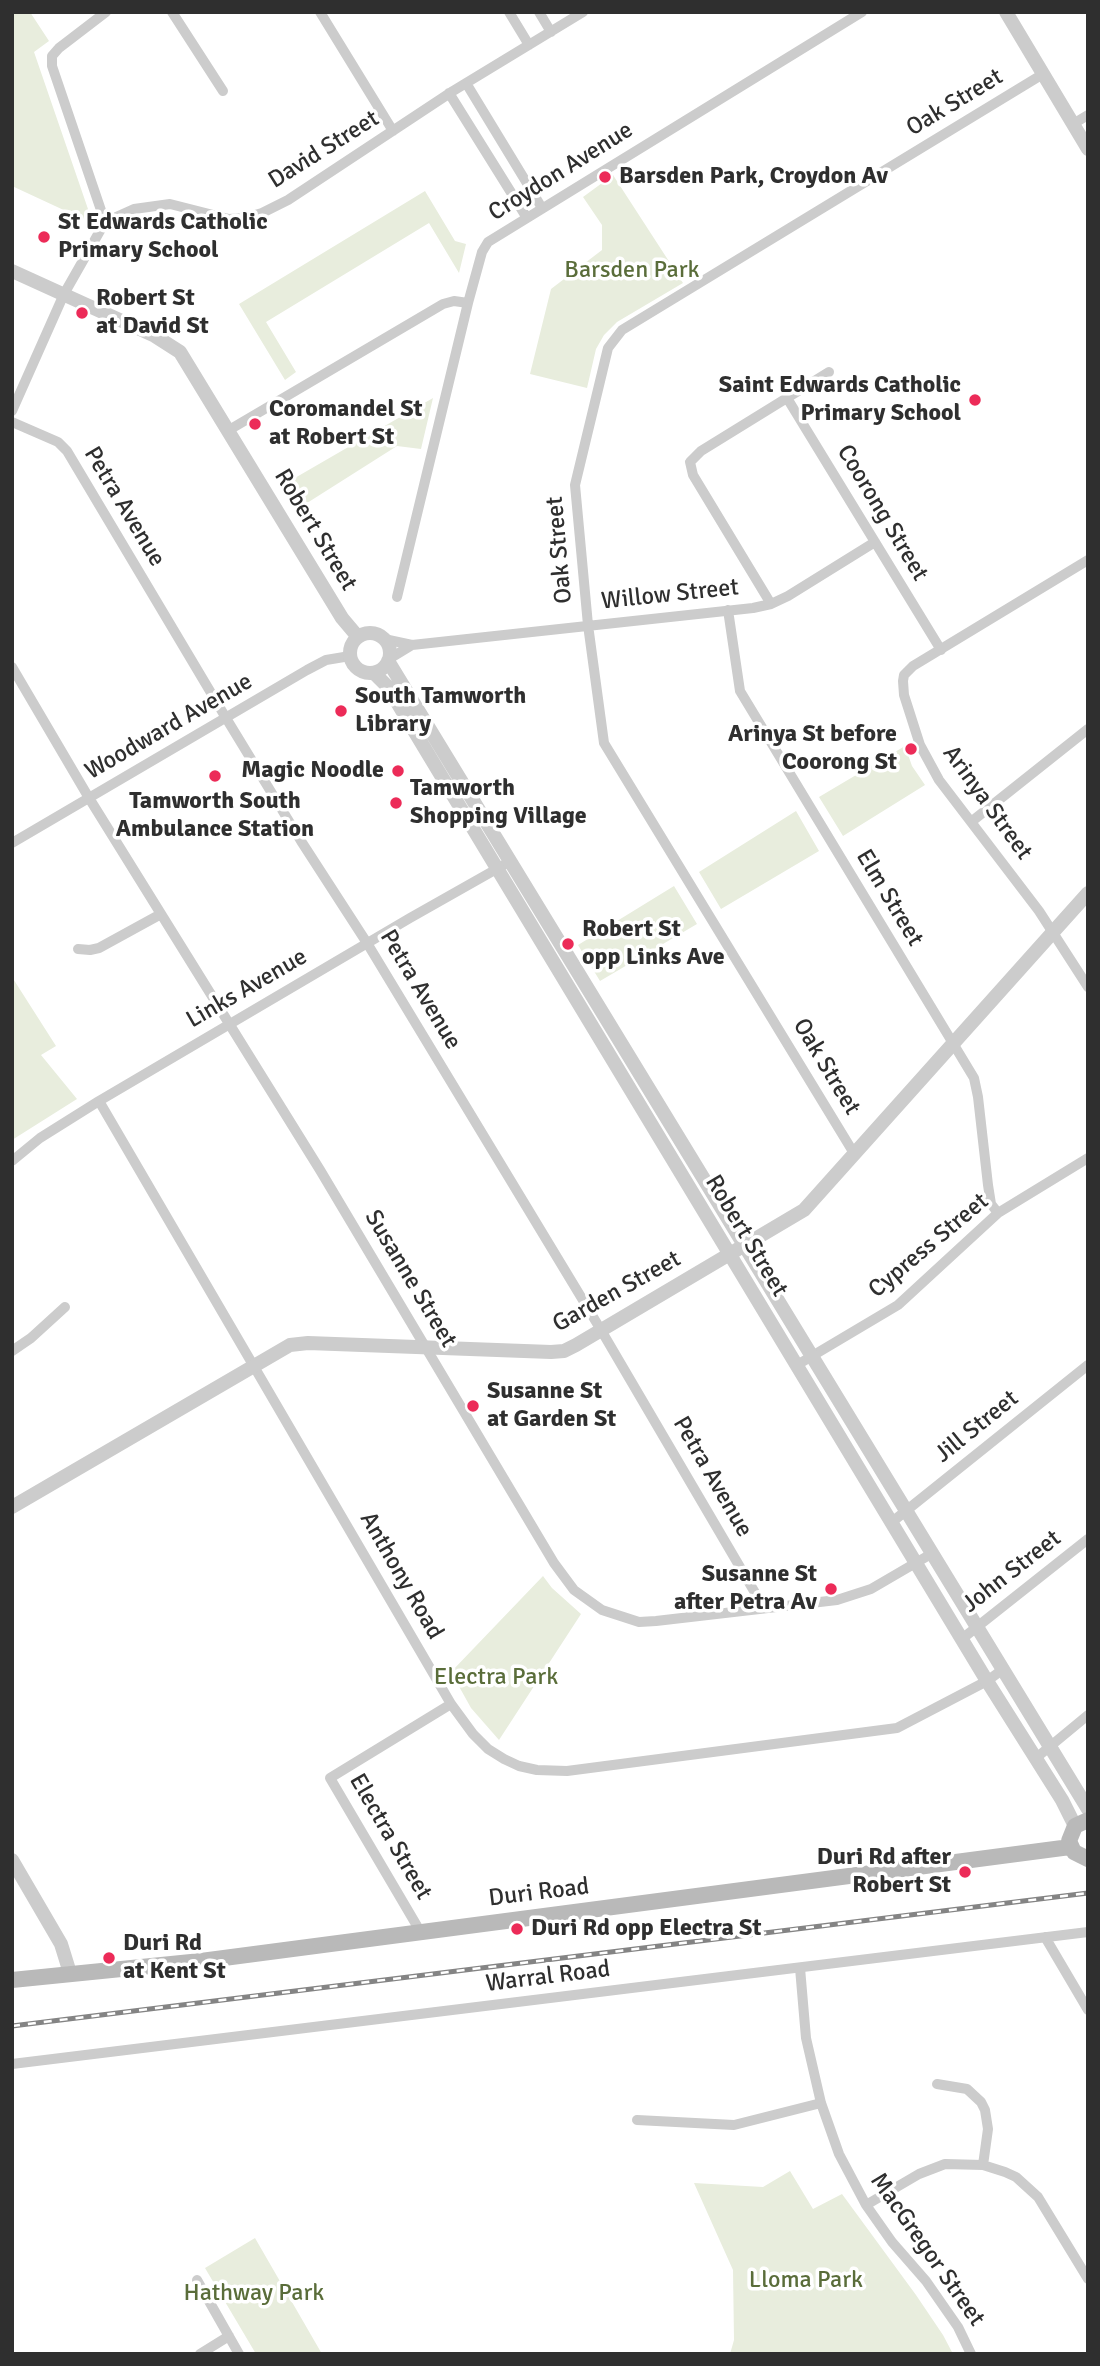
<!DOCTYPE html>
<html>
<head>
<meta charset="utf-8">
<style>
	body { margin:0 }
	#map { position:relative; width:1100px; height:2366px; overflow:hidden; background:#fff; font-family:Signika,sans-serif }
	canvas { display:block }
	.frame { position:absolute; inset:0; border:14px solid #2f2f2f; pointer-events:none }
</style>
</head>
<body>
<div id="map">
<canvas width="1100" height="2366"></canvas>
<div class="frame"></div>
</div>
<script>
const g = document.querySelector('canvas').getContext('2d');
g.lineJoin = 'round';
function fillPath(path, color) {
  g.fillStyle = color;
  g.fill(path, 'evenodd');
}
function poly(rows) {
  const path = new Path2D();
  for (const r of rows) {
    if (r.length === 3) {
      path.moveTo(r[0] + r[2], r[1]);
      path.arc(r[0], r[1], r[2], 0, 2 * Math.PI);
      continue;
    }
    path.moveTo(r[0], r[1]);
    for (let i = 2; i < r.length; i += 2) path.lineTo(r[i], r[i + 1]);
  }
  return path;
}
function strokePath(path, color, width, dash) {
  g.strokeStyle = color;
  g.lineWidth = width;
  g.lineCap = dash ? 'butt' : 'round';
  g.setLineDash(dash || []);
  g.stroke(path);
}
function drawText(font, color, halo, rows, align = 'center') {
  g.font = font + ' Signika,sans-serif';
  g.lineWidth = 7;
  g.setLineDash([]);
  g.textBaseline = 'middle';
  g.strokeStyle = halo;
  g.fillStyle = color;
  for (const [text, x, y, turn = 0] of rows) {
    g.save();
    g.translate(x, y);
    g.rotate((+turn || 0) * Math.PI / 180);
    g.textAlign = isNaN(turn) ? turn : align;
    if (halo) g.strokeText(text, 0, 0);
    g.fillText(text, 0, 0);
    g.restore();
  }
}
fillPath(poly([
	[12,12,30,12,49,41,34,52,88,209,83,219,12,186],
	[613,175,683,283,617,322,604,335,596,349,587,388,530,374,551,289,602,250,602,225,583,197],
	[425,191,455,241,466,244,459,273,429,223,266,322,296,372,285,380,239,304],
	[433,398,421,449,397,446,296,510,281,486],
	[905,746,912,766,925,785,843,836,819,797],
	[796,811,819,851,721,909,699,872],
	[674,886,697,924,600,981,578,945],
	[12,977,56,1046,41,1055,77,1099,12,1140],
	[543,1576,552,1588,581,1614,499,1740,471,1708,451,1672],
	[790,2171,813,2209,842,2194,916,2295,943,2335,953,2354,730,2354,734,2340,733,2270,694,2183,763,2187],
	[255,2238,322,2354,256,2354,205,2268]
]), '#e8eddd');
strokePath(poly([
	[172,12,223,91],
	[320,12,393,131],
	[509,12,529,45],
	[539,12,551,32],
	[466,83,542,208],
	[449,93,527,218],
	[1073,124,1088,115],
	[105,222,52,66,52,56,59,48,106,12],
	[787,398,941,650],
	[12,411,64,294,105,222,134,209,170,204,229,219,244,218,262,213,288,200,453,91,583,12],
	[12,422,58,442,67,451,226,718,301,841,367,943,601,1330,764,1608],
	[229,430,443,304,454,301,468,303],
	[1088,560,913,666,904,675,903,681,904,695,920,745,939,780,1039,911,1088,987],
	[397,597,468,303,482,252,488,242,862,12],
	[771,604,693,475,690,462,701,451,829,372],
	[728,610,740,691,974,1078,978,1097,988,1185,991,1204,998,1213],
	[384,639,412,645,753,608,771,604,788,596,875,542],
	[389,659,412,645],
	[12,667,89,798,320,1170,554,1563,574,1590,602,1610,639,1622,656,1621,837,1600,871,1589,931,1554],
	[971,822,1088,729],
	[12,843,307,670,326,660,350,656],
	[78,949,90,950,99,948,161,914],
	[99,1101,451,1704,473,1734,488,1749,504,1759,519,1766,537,1770,567,1771,897,1728,987,1681,1002,1670],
	[855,1155,604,743,588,625,575,485,608,348,622,330,1043,74],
	[12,1161,40,1138,99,1101,410,918,509,862],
	[12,1351,31,1338,65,1307],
	[797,1365,898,1305,998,1213,1088,1158],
	[892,1522,1088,1365],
	[963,1638,1088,1539],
	[1036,1758,1088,1715],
	[420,1931,330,1778,451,1704],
	[1045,1937,1088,2010],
	[800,1968,806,2038,821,2103,839,2154,866,2205,892,2242,926,2281,958,2327,971,2354],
	[12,2064,1088,1932],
	[937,2084,967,2089,981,2102,985,2110,988,2129,983,2165],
	[637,2120,734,2125,821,2103],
	[866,2205,919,2174,945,2164,983,2165,1005,2172,1016,2177,1038,2197,1088,2279],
	[197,2280,239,2354],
	[200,2354,229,2336]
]), '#ccc', 10);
strokePath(poly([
	[1006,12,1088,149],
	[12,271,155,336,180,352,342,618,358,637],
	[370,653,20],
	[388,661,1088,1809],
	[374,673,388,687,407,719,987,1681,1062,1800,1075,1826],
	[12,1507,290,1345,308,1343,551,1352,564,1351,576,1345,804,1210,1088,893],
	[12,1860,61,1944,70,1973]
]), '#ccc', 14);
strokePath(poly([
	[1088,1820,1075,1826,1069,1841,1074,1852,1088,1859],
	[12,1980,201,1961,1070,1847]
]), '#b9b9b9', 16);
const rail = poly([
	[12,2026,1088,1893]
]);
strokePath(rail, '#848484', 5);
strokePath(rail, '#fff', 2.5, [8]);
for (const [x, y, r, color] of [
	[605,177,7,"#ec2b58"],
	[44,237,7,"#ec2b58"],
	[82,313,7,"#ec2b58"],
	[975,400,7,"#ec2b58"],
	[255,424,7,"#ec2b58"],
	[341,711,7,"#ec2b58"],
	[911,749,7,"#ec2b58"],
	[398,771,7,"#ec2b58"],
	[215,776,7,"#ec2b58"],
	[396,803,7,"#ec2b58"],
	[568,944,7,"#ec2b58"],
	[473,1406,7,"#ec2b58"],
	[831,1589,7,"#ec2b58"],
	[965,1872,7,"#ec2b58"],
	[517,1929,7,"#ec2b58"],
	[109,1958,7,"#ec2b58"]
]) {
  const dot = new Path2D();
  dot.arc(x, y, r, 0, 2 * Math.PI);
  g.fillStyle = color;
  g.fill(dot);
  strokePath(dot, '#fff', 2.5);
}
drawText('24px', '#2f2f2f', '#fff', [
	["Oak Street",955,103,-31],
	["David Street",324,150,-32],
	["Croydon Avenue",561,172,-32],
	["Petra Avenue",124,507,59],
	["Coorong Street",882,513,59],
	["Robert Street",315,530,59],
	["Oak Street",560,550,-95],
	["Willow Street",670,595,-6],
	["Woodward Avenue",169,727,-30],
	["Arinya Street",987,803,54],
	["Elm Street",889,898,59],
	["Links Avenue",247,989,-30],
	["Petra Avenue",420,990,59],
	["Oak Street",826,1067,59],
	["Robert Street",746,1236,59],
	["Cypress Street",929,1246,-40],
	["Susanne Street",410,1279,59],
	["Garden Street",617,1292,-29],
	["Jill Street",977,1427,-39],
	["Petra Avenue",712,1477,60],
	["John Street",1012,1572,-38],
	["Anthony Road",401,1576,60],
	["Electra Street",390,1837,60],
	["Duri Road",539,1893,-7],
	["Warral Road",548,1977,-7],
	["MacGregor Street",927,2250,55]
]);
drawText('bold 24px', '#2f2f2f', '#fff', [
	["Barsden Park, Croydon Av",619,177],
	["St Edwards Catholic",58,223],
	["Primary School",58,251],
	["Robert St",96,299],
	["at David St",96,327],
	["Saint Edwards Catholic",961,386,"right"],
	["Primary School",961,414,"right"],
	["Coromandel St",269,410],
	["at Robert St",269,438],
	["South Tamworth",355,697],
	["Library",355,725],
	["Arinya St before",897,735,"right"],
	["Coorong St",897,763,"right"],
	["Magic Noodle",384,771,"right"],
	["Tamworth",410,789],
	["Shopping Village",410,817],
	["Tamworth South",215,802,"center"],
	["Ambulance Station",215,830,"center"],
	["Robert St",582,930],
	["opp Links Ave",582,958],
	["Susanne St",487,1392],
	["at Garden St",487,1420],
	["Susanne St",817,1575,"right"],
	["after Petra Av",817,1603,"right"],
	["Duri Rd after",951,1858,"right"],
	["Robert St",951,1886,"right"],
	["Duri Rd opp Electra St",531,1929],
	["Duri Rd",123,1944],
	["at Kent St",123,1972]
], 'left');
drawText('24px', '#5a6d3a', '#fff', [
	["Barsden Park",632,271],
	["Electra Park",496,1678],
	["Lloma Park",806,2281],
	["Hathway Park",254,2294]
]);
</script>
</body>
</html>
